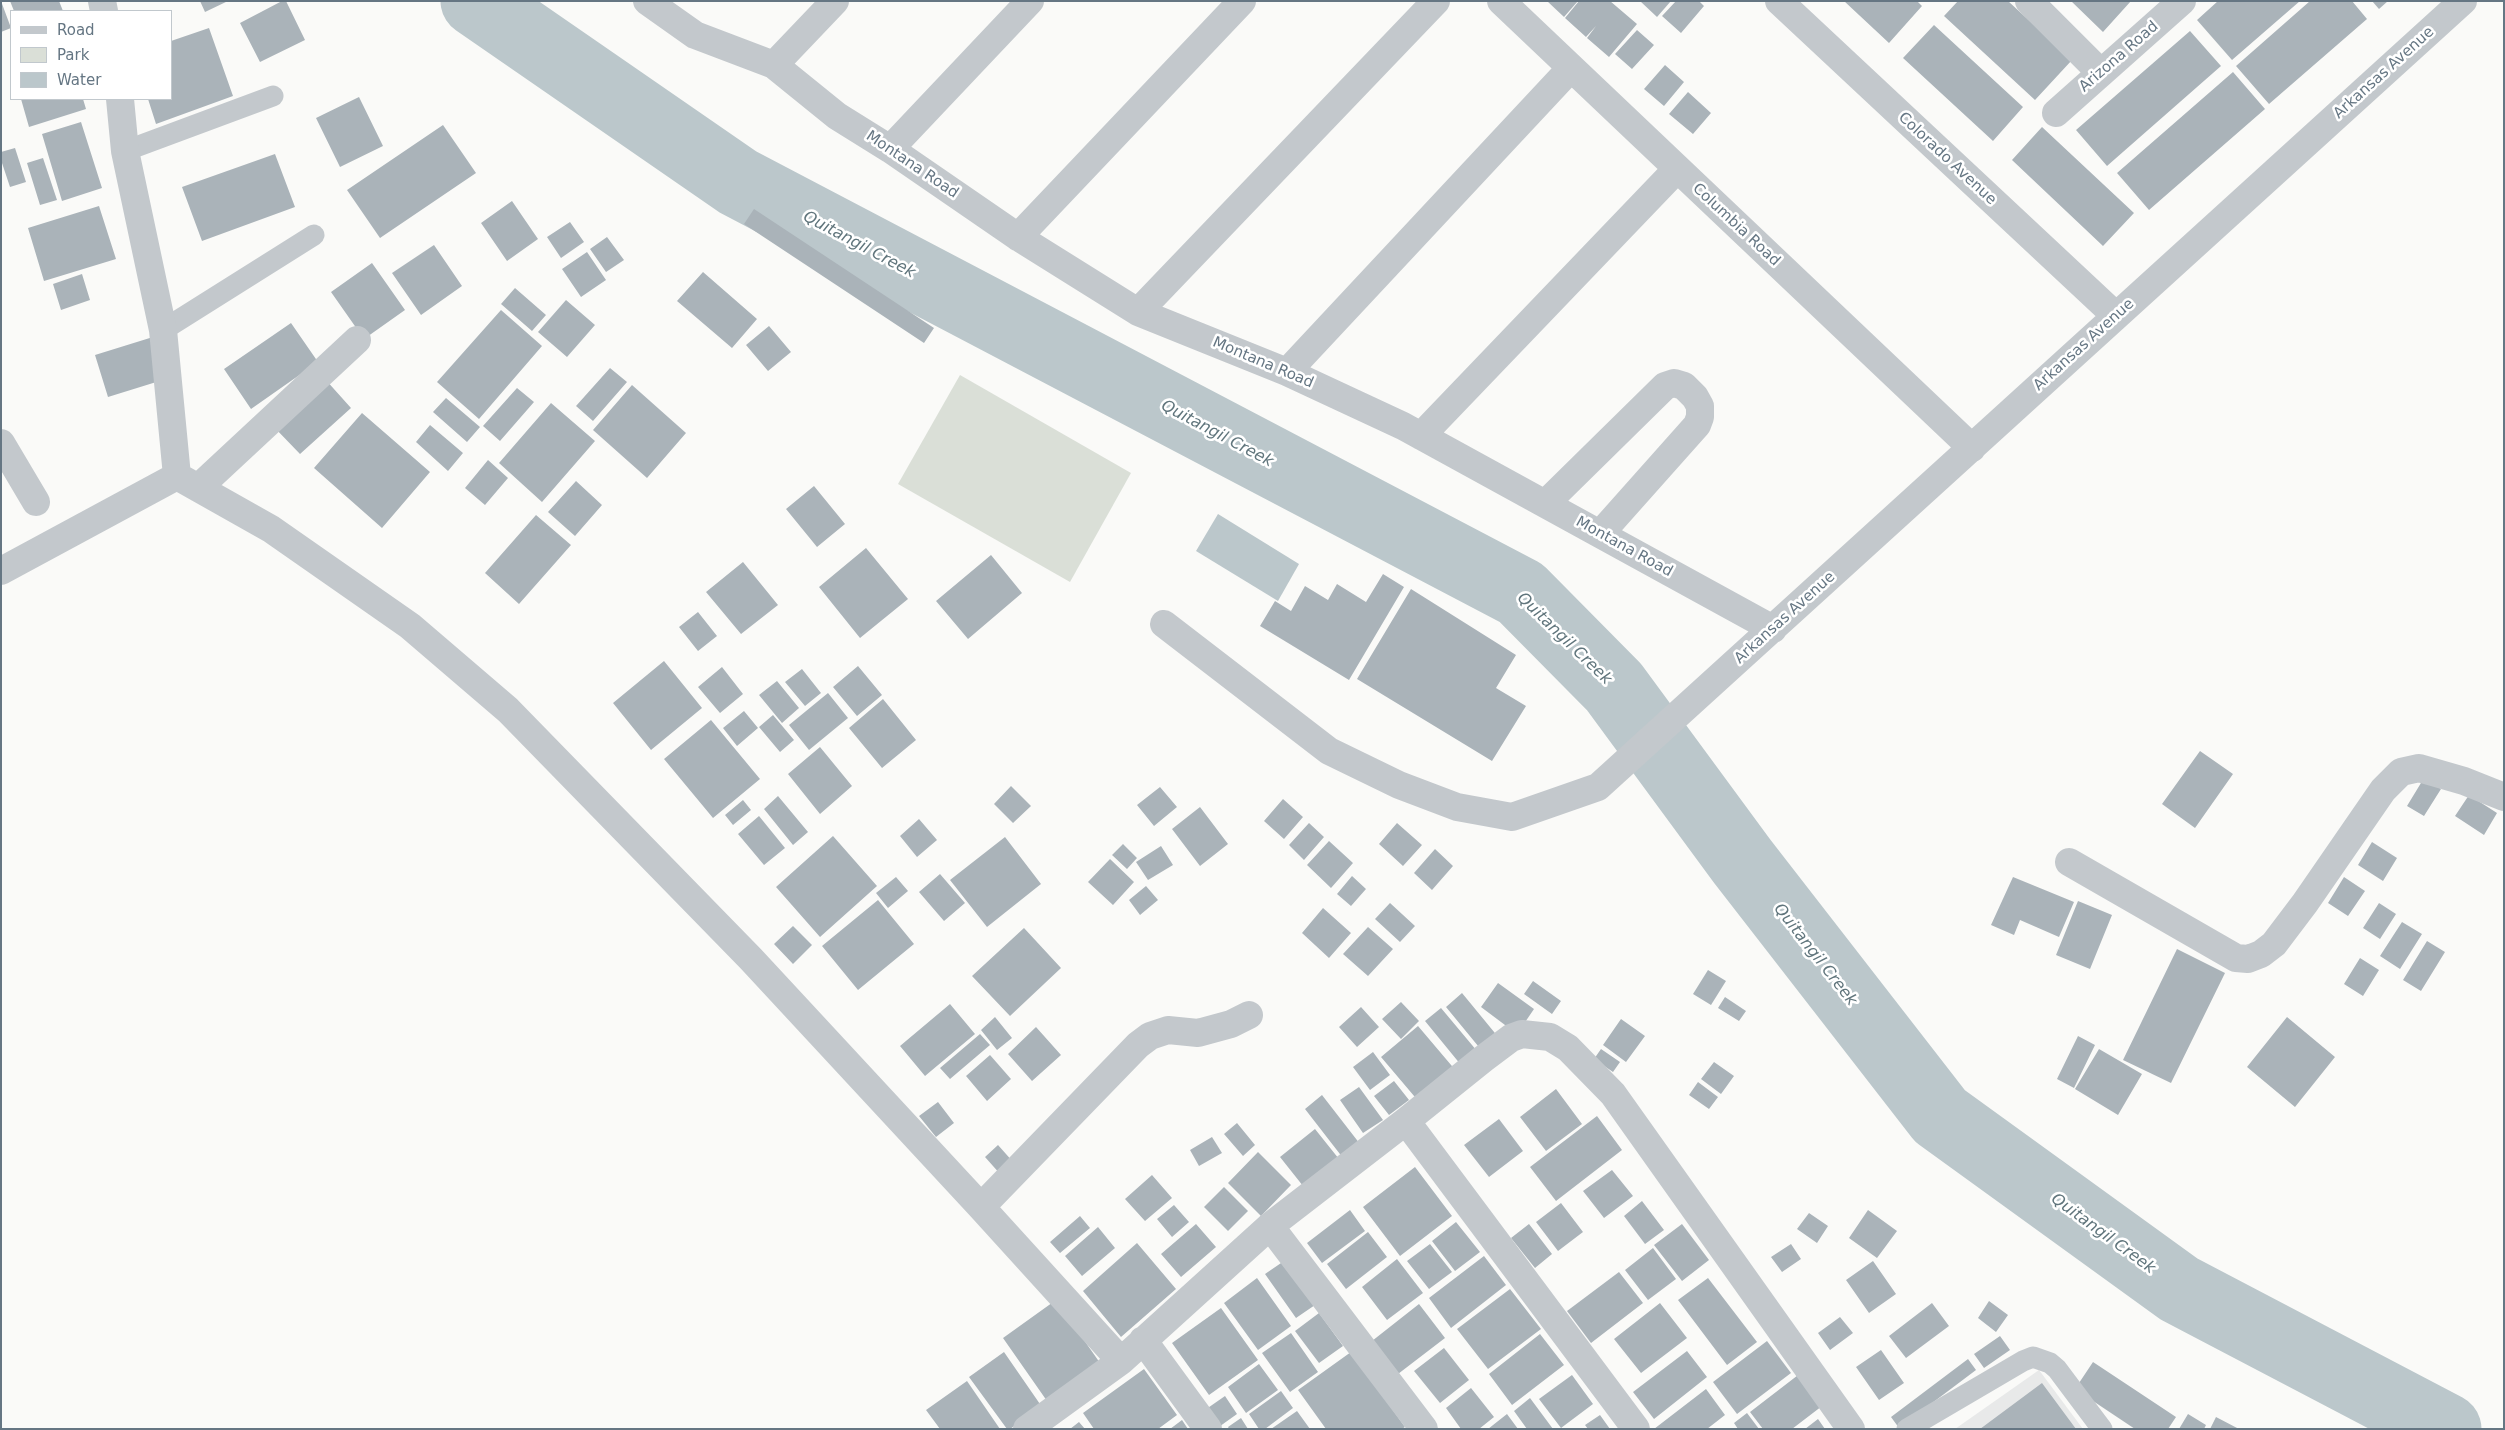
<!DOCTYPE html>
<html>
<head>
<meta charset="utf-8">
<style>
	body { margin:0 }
	#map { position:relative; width:2505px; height:1430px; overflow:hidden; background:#fafaf8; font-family:"DejaVu Sans",sans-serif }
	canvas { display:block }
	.frame { position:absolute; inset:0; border:2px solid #657683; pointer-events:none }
	.legend { position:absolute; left:10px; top:10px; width:162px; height:90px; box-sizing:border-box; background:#fff; border:1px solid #c1c8cd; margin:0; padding:6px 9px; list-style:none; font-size:15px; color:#657683 }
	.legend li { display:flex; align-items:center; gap:10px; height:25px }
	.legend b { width:25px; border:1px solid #c1c8cd }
</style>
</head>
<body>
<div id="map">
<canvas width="2505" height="1430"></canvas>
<div class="frame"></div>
<ul class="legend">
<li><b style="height:6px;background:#c3c8cc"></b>Road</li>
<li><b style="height:14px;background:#dadfd7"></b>Park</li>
<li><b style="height:14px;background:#bbc7cb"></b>Water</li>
</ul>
</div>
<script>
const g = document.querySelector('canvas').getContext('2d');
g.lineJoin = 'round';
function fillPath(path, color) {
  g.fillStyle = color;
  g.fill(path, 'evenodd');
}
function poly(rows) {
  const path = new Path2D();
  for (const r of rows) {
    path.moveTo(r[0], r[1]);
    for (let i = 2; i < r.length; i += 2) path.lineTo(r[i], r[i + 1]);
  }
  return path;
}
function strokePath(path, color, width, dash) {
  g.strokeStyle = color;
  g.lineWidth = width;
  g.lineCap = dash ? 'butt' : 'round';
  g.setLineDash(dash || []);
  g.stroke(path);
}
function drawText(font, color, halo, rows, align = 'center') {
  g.font = font + ' "DejaVu Sans",sans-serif';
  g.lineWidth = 5;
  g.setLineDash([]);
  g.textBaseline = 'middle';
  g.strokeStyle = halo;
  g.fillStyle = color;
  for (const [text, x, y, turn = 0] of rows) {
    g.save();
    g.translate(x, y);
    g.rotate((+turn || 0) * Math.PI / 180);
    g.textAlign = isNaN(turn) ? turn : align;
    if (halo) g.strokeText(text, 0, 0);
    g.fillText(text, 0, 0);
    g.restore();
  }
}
fillPath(poly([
	[2039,1370,2083,1429,1955,1429]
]), '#e8e9e9');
fillPath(poly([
	[960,375,1131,473,1070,582,898,484]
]), '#dadfd7');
fillPath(poly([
	[1218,514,1299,564,1278,601,1196,551]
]), '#bbc7cb');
strokePath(poly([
	[476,1,738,182,1521,593,1614,687,1742,861,1940,1116,2179,1289,2446,1429]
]), '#bbc7cb', 71);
fillPath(poly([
	[1,1,11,28,1,32],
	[10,1,59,1,63,11,14,11],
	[200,1,228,1,205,12],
	[282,1,286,1,305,40,260,62,240,23],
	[1547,1,1578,1,1564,17],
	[1579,1,1610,1,1637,24,1609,57,1587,38,1596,26,1586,37,1565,18],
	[1640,1,1671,1,1657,17],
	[1676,1,1699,1,1704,6,1681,33,1662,16],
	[1844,1,1917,1,1922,6,1889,43],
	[1958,1,2008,1,2072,60,2035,100,1944,16],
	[2071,1,2131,1,2103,32],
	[2218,1,2300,1,2232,60,2197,20],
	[2310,1,2352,1,2367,19,2269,104,2236,66],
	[2372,1,2388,1,2379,9],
	[1934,25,2023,107,1993,141,1903,58],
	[209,28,233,96,156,124,148,99,171,99,171,41],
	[1637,30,1654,45,1632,69,1615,54],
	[2190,31,2221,66,2107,166,2076,130],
	[1665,65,1684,82,1664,106,1644,89],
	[2233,72,2265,109,2149,210,2117,173],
	[1688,92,1711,113,1693,134,1669,114],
	[359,97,383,146,340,167,316,118],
	[21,99,83,99,86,109,29,127],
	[81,122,102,188,62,201,42,134],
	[443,125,476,173,380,238,347,190],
	[2042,127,2134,213,2103,246,2012,160],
	[15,148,26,182,10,187,1,160,1,152],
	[275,154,295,207,202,241,182,187],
	[43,158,57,200,40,205,27,163],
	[512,201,538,239,507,261,481,223],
	[99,206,116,259,44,281,28,228],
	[754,209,934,328,924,343,744,224],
	[570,222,584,242,561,258,547,237],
	[607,237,624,260,606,272,590,249],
	[434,245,462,286,421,315,392,273],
	[587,252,606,280,581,297,562,269],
	[372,263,405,310,364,339,331,292],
	[703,272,757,319,732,348,677,301],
	[82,274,90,300,61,310,53,284],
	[515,288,546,315,532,331,501,304],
	[566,300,595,325,567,357,538,332],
	[501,310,542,346,479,419,437,382],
	[291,323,318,362,251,409,224,369],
	[769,326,791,352,768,371,746,345],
	[153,337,166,379,108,397,95,355],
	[610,368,627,382,593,421,576,406],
	[325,379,351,408,300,454,273,426],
	[632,385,686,433,647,478,593,430],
	[517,388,534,402,500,441,483,426],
	[446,398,480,427,467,442,433,412],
	[551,403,595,441,542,502,499,463],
	[362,413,430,472,382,528,314,468],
	[430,425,463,453,448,471,416,442],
	[488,460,508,478,485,505,465,488],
	[576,481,602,505,575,536,548,512],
	[814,486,845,524,817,547,786,509],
	[536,515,571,545,519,604,485,573],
	[866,548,908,599,860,638,819,587],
	[991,555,1022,593,968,639,936,601],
	[743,562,778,605,741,634,706,592],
	[1383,574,1404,587,1349,680,1260,626,1275,601,1291,611,1305,586,1328,600,1337,584,1366,602],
	[1411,589,1516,655,1496,688,1526,706,1492,761,1357,679],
	[698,612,717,636,698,651,679,627],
	[664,661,702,708,651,750,613,703],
	[858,666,882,695,857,716,833,687],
	[722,667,743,694,720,713,698,687],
	[802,669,821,693,805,706,785,682],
	[777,681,799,708,782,723,759,695],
	[828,693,848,718,809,750,789,725],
	[883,699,916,740,882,768,849,728],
	[744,711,758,728,737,746,723,728],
	[773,715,794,740,780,752,759,727],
	[711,720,760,779,713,818,664,759],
	[820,747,852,786,820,814,788,774],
	[2200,751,2233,774,2195,828,2162,804],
	[2424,778,2441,789,2424,816,2407,806],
	[1011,786,1031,806,1013,823,994,804],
	[1160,787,1177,807,1154,826,1137,805],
	[2469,795,2497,813,2484,835,2455,816],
	[778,796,808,832,793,845,764,809],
	[1283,799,1303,817,1284,839,1264,821],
	[743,800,751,810,733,825,725,815],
	[1200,807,1228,844,1200,866,1172,829],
	[759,816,785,848,764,865,738,834],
	[919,819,937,840,917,857,900,836],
	[1309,823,1324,837,1304,860,1289,845],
	[1397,823,1422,845,1403,866,1379,844],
	[833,836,877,886,820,937,776,887],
	[1005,837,1041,884,987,927,950,880],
	[1329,841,1353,863,1331,888,1307,865],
	[2372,842,2397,858,2383,881,2358,865],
	[1123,844,1137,858,1127,869,1112,855],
	[1161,846,1173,865,1148,880,1136,862],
	[1435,849,1453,866,1432,890,1414,873],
	[1110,859,1134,882,1113,905,1088,882],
	[940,874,965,903,944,921,919,892],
	[1352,876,1366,889,1351,906,1337,894],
	[896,877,908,891,888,908,876,893],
	[2013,877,2074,902,2059,937,2020,920,2014,935,1991,925],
	[2344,877,2365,891,2348,916,2328,903],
	[1146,886,1158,900,1140,915,1129,900],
	[878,900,914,944,858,990,822,946],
	[2078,901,2112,915,2090,969,2056,955],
	[1390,903,1415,926,1400,942,1375,919],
	[2379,903,2396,914,2380,939,2363,928],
	[1323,908,1351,933,1329,958,1302,933],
	[2402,922,2422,934,2400,969,2380,956],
	[793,926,812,945,793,964,774,944],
	[1368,927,1393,949,1368,976,1343,954],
	[1024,928,1061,968,1010,1016,972,976],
	[2427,941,2445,952,2421,991,2403,980],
	[2177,949,2225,973,2171,1083,2123,1060],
	[2360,958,2379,970,2363,996,2344,984],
	[1708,970,1726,981,1711,1005,1693,994],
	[1533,981,1561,1001,1552,1014,1524,994],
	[1498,983,1534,1009,1517,1034,1481,1007],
	[1462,993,1499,1038,1483,1052,1446,1007],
	[1725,997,1746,1011,1739,1021,1718,1008],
	[1401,1002,1419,1021,1401,1039,1382,1019],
	[950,1004,975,1034,925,1076,900,1046],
	[1361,1007,1379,1027,1357,1047,1339,1027],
	[1441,1008,1477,1051,1461,1065,1425,1021],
	[995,1017,1012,1038,997,1050,981,1030],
	[2287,1017,2335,1057,2295,1107,2247,1067],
	[1621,1019,1645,1036,1626,1062,1603,1045],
	[1418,1026,1457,1072,1420,1103,1381,1057],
	[1036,1027,1061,1055,1032,1081,1008,1054],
	[980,1034,990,1045,950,1079,940,1068],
	[2078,1036,2095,1045,2074,1088,2057,1079],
	[1601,1049,1620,1062,1613,1072,1594,1059],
	[2099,1049,2142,1074,2118,1115,2075,1089],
	[1373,1052,1390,1075,1370,1090,1353,1067],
	[990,1055,1011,1079,987,1101,966,1076],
	[1714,1062,1734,1076,1721,1094,1701,1079],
	[1394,1081,1409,1100,1389,1115,1374,1096],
	[1698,1082,1718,1097,1709,1109,1689,1095],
	[1359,1087,1383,1120,1363,1133,1340,1100],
	[1556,1089,1582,1124,1546,1151,1520,1117],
	[1322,1095,1360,1144,1343,1158,1305,1109],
	[938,1102,954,1123,936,1137,919,1116],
	[1597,1116,1622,1150,1556,1201,1530,1167],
	[1499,1119,1523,1151,1489,1177,1464,1145],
	[1237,1123,1255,1145,1243,1156,1224,1134],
	[1315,1129,1343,1164,1307,1191,1280,1157],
	[1212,1137,1222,1153,1199,1166,1190,1150],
	[998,1145,1014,1163,1001,1175,985,1157],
	[1258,1152,1291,1185,1261,1216,1228,1183],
	[1415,1167,1452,1216,1400,1256,1363,1207],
	[1612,1170,1633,1196,1604,1218,1583,1191],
	[1152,1175,1172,1198,1145,1221,1125,1199],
	[1224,1187,1248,1211,1228,1231,1204,1207],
	[1642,1201,1664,1230,1645,1244,1624,1216],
	[1561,1203,1583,1232,1558,1251,1536,1222],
	[1174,1205,1189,1222,1172,1237,1157,1219],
	[1350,1210,1365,1231,1322,1263,1307,1243],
	[1868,1210,1897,1231,1877,1258,1849,1238],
	[1809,1213,1828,1226,1817,1243,1797,1229],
	[1080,1216,1090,1228,1060,1253,1050,1242],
	[1456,1222,1480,1252,1455,1271,1432,1241],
	[1196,1224,1216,1247,1181,1277,1161,1254],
	[1529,1224,1552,1254,1535,1268,1511,1238],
	[1682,1224,1709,1260,1682,1281,1654,1245],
	[1098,1227,1115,1248,1082,1276,1065,1256],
	[1368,1232,1387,1257,1346,1289,1327,1264],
	[1137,1243,1176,1289,1121,1337,1083,1291],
	[1430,1244,1452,1272,1429,1289,1407,1261],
	[1791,1244,1801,1259,1782,1272,1771,1257],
	[1653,1248,1676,1279,1648,1300,1625,1270],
	[1484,1256,1506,1285,1451,1328,1429,1298],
	[1397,1259,1423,1293,1387,1320,1362,1287],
	[1284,1261,1315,1305,1296,1318,1265,1274],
	[1873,1261,1896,1294,1869,1313,1846,1280],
	[1619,1272,1643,1303,1591,1343,1567,1311],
	[1257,1278,1291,1326,1258,1350,1224,1303],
	[1708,1278,1757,1342,1727,1365,1678,1300],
	[1510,1289,1541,1329,1488,1369,1457,1329],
	[1056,1300,1100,1363,1047,1401,1003,1338],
	[1989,1301,2008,1315,1996,1332,1978,1318],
	[1660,1303,1687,1338,1641,1373,1614,1339],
	[1932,1303,1949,1326,1906,1358,1889,1336],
	[1419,1304,1445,1338,1398,1374,1372,1341],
	[1221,1308,1258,1360,1209,1395,1172,1343],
	[1319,1313,1343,1346,1319,1363,1295,1331],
	[1840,1317,1853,1333,1830,1350,1818,1333],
	[1291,1333,1318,1372,1290,1392,1262,1353],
	[1540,1334,1564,1365,1512,1405,1489,1374],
	[2000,1336,2010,1350,1984,1368,1974,1354],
	[1767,1341,1791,1373,1737,1414,1713,1382],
	[1444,1348,1469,1380,1440,1403,1414,1371],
	[1881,1350,1904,1383,1879,1400,1856,1367],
	[1687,1351,1707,1377,1654,1419,1633,1392],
	[1004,1352,1042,1407,1010,1429,1007,1429,969,1377],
	[1351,1352,1405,1427,1402,1429,1326,1429,1298,1390],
	[1968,1359,1976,1370,1899,1428,1891,1417],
	[2093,1362,2176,1417,2168,1429,2135,1429,2075,1389],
	[1259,1364,1278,1390,1246,1413,1228,1387],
	[1144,1369,1177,1415,1158,1429,1094,1429,1083,1413],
	[1802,1372,1826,1403,1792,1429,1763,1429,1750,1412],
	[1572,1375,1593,1404,1561,1428,1539,1399],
	[967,1381,1000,1429,940,1429,926,1410],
	[2042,1383,2076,1429,1980,1429],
	[1471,1388,1494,1417,1479,1429,1461,1429,1446,1408],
	[1706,1389,1725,1415,1707,1429,1654,1429],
	[1281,1391,1293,1408,1265,1429,1259,1429,1249,1414],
	[1225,1396,1237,1414,1216,1429,1202,1412],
	[1530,1398,1553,1429,1527,1429,1514,1411],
	[1297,1411,1310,1429,1271,1429],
	[1747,1413,1759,1429,1738,1429,1734,1423],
	[1507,1414,1518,1429,1488,1429],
	[2188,1414,2206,1425,2204,1429,2179,1429],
	[1600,1415,1610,1429,1588,1429,1585,1425],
	[2216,1417,2239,1429,2210,1429],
	[1241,1418,1248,1429,1229,1429,1228,1427],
	[1818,1419,1825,1429,1805,1429],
	[1182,1420,1188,1429,1170,1429],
	[1079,1422,1085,1429,1070,1429]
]), '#aab3b9');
strokePath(poly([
	[125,151,273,96],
	[163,330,314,235],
	[1907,1429,2023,1361,2033,1357,2050,1363,2057,1369,2102,1429]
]), '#c3c8cc', 21);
strokePath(poly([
	[102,1,104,11],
	[647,1,695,35,774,65,837,116,890,149,1018,237,1138,312,1287,372,1403,426,1773,629],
	[1501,1,1972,448],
	[1779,1,2116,316],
	[2029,1,2101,73],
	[774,65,835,1],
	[120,99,125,151,163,330,177,476,271,529,410,626,508,710,751,959,981,1207,1121,1361],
	[2056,113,2182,1],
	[890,149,1030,1],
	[1018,237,1242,1],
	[1138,312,1436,1],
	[1287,372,1571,68],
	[1421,436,1677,169],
	[1,443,36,502],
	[198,488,357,340],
	[1545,504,1665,386,1674,383,1684,386,1695,397,1700,406,1700,417,1697,425,1600,534],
	[1,571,177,476],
	[1164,624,1329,751,1399,785,1457,807,1512,817,1598,787,2463,1],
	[2069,862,2236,958,2248,959,2261,954,2274,944,2305,903,2383,790,2401,772,2419,768,2464,781,2504,797],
	[1406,1121,1636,1429],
	[981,1207,1138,1045,1150,1036,1168,1030,1198,1033,1231,1024,1249,1015],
	[1270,1226,1424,1429],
	[1143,1340,1208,1429],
	[1027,1429,1121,1361,1270,1226,1406,1121,1483,1059,1511,1038,1522,1034,1550,1037,1568,1048,1613,1094,1851,1429]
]), '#c3c8cc', 28);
drawText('15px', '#657683', '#fff', [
	["Arizona Road",2119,57,-41],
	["Arkansas Avenue",2384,73,-42],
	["Colorado Avenue",1947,159,43],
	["Montana Road",912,165,34],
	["Columbia Road",1736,225,43],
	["Arkansas Avenue",2084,345,-42],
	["Montana Road",1263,363,23],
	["Montana Road",1624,547,29],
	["Arkansas Avenue",1785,618,-42]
]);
drawText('italic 16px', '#60757c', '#fff', [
	["Quitangil Creek",859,245,28],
	["Quitangil Creek",1217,434,28],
	["Quitangil Creek",1564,639,44],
	["Quitangil Creek",1815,955,52],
	["Quitangil Creek",2103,1234,36]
]);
</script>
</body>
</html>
